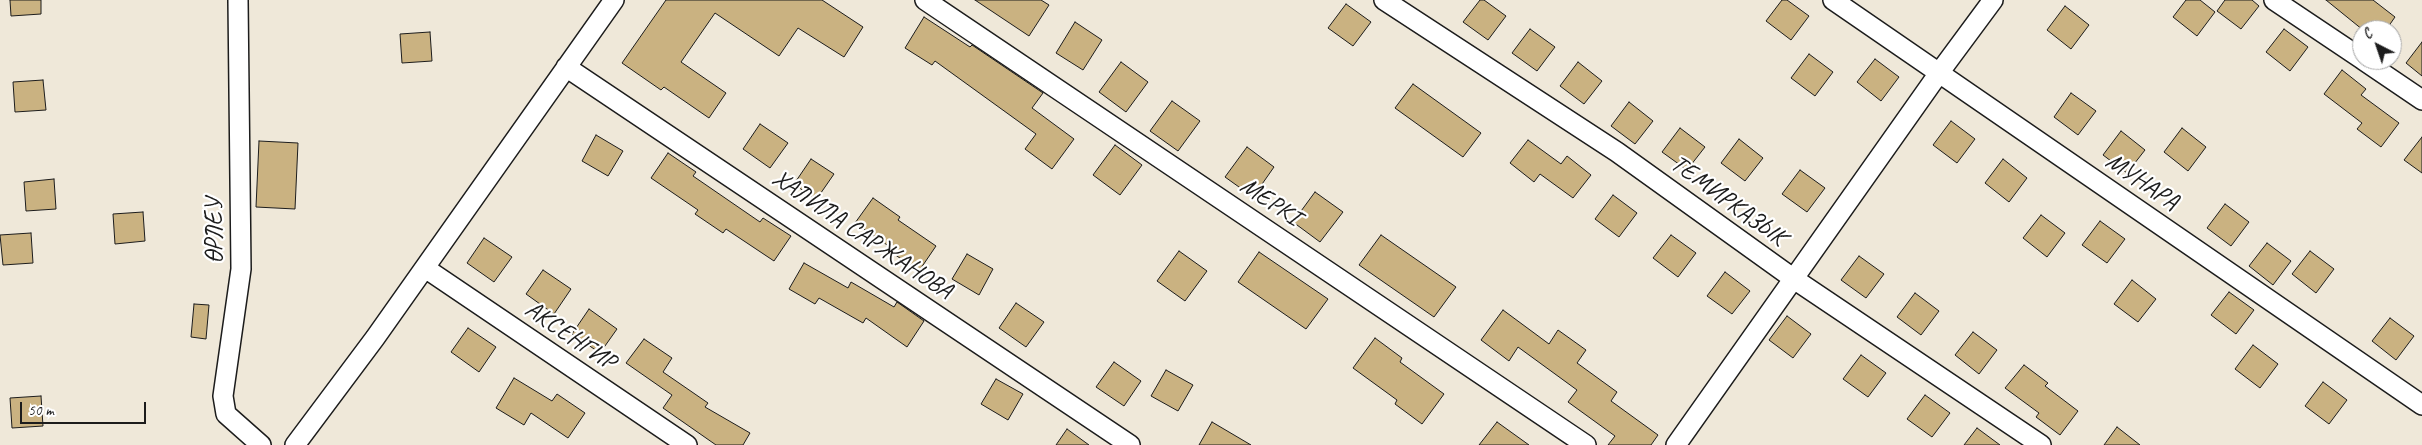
<!DOCTYPE html>
<html>
<head>
<meta charset="utf-8">
<style>
	body { margin:0 }
	#map { position:relative; width:2422px; height:445px; overflow:hidden; background:#efe8d9; font-family:Caveat,sans-serif }
	canvas { display:block }
	.north { position:absolute; left:2352px; top:20px; width:50px; height:50px; box-sizing:border-box; background:#fff; border:1px solid #a4a4a4; border-radius:50%; rotate:319deg; font-size:14px; font-weight:700; line-height:20px; text-align:center; color:#1c1c1c }
	.north::after { content:''; display:block; margin:auto; width:18px; height:22px; background:#1c1c1c; clip-path:polygon(50% 0,100% 100%,50% 72%,0 100%) }
	.scale { position:absolute; left:20px; top:402px; width:126px; height:22px; box-sizing:border-box; border:2px solid #1c1c1c; border-top:0; padding-left:6px; font-size:15px; line-height:18px; white-space:nowrap; color:#1c1c1c; -webkit-text-stroke:4px #fff; paint-order:stroke }
</style>
</head>
<body>
<div id="map">
<canvas width="2422" height="445"></canvas>
<div class="north">С</div>
<div class="scale">50 m</div>
</div>
<script>
const g = document.querySelector('canvas').getContext('2d');
g.lineJoin = 'round';
function fillPath(path, color) {
  g.fillStyle = color;
  g.fill(path, 'evenodd');
}
function poly(rows) {
  const path = new Path2D();
  for (const r of rows) {
    path.moveTo(r[0], r[1]);
    for (let i = 2; i < r.length; i += 2) path.lineTo(r[i], r[i + 1]);
  }
  return path;
}
function strokePath(path, color, width, dash) {
  g.strokeStyle = color;
  g.lineWidth = width;
  g.lineCap = dash ? 'butt' : 'round';
  g.setLineDash(dash || []);
  g.stroke(path);
}
function drawText(font, color, halo, rows, align = 'center') {
  g.font = font + ' Caveat,sans-serif';
  g.lineWidth = 4.5;
  g.setLineDash([]);
  g.textBaseline = 'middle';
  g.strokeStyle = halo;
  g.fillStyle = color;
  for (const [text, x, y, turn = 0] of rows) {
    g.save();
    g.translate(x, y);
    g.rotate((+turn || 0) * Math.PI / 180);
    g.textAlign = isNaN(turn) ? turn : align;
    if (halo) g.strokeText(text, 0, 0);
    g.fillText(text, 0, 0);
    g.restore();
  }
}
const building = poly([
	[10,0,41,0,41,14,11,16,10,0],
	[666,0,822,0,863,27,844,57,798,28,779,56,715,13,681,62,726,93,709,118,664,87,661,90,622,63,666,0],
	[975,0,1041,0,1049,5,1029,36,975,0],
	[1480,0,1484,0,1506,16,1488,40,1463,22,1480,0],
	[1782,0,1787,0,1809,16,1791,40,1766,21,1782,0],
	[2186,0,2200,0,2215,12,2197,36,2173,17,2186,0],
	[2225,0,2252,0,2259,6,2241,29,2217,11,2225,0],
	[2326,0,2373,0,2395,17,2386,30,2363,30,2326,0],
	[1346,4,1371,22,1353,46,1328,28,1346,4],
	[2065,6,2089,25,2071,49,2047,30,2065,6],
	[924,17,970,47,972,45,1043,93,1032,108,1074,139,1052,169,1025,149,1036,134,935,61,932,65,905,48,924,17],
	[1075,22,1102,40,1083,70,1056,53,1075,22],
	[1530,29,1555,47,1537,71,1512,53,1530,29],
	[2284,29,2308,47,2290,71,2266,52,2284,29],
	[430,32,432,61,402,63,400,34,430,32],
	[2422,42,2422,76,2406,63,2422,42],
	[1809,54,1833,72,1815,96,1791,78,1809,54],
	[1875,59,1899,77,1881,101,1857,82,1875,59],
	[1121,62,1148,82,1126,112,1099,92,1121,62],
	[1578,62,1602,81,1584,104,1560,86,1578,62],
	[2342,70,2366,89,2361,95,2399,123,2381,147,2357,129,2362,123,2324,94,2342,70],
	[43,80,46,110,15,112,13,82,43,80],
	[1413,84,1481,133,1463,157,1395,108,1413,84],
	[2071,93,2096,111,2078,135,2054,117,2071,93],
	[1172,101,1200,121,1178,151,1150,131,1172,101],
	[1629,102,1653,121,1635,144,1611,126,1629,102],
	[1951,121,1975,139,1957,163,1933,145,1951,121],
	[760,124,788,143,770,168,743,149,760,124],
	[1680,128,1705,147,1687,170,1662,152,1680,128],
	[2182,128,2206,147,2188,171,2164,152,2182,128],
	[2121,131,2145,150,2127,173,2103,155,2121,131],
	[596,135,623,151,608,176,582,161,596,135],
	[2422,137,2422,173,2404,160,2422,137],
	[1739,139,1763,158,1745,181,1721,163,1739,139],
	[1528,140,1561,164,1567,156,1591,175,1573,198,1540,174,1534,182,1510,163,1528,140],
	[259,141,298,143,295,209,256,207,259,141],
	[1115,145,1142,165,1120,195,1093,175,1115,145],
	[1247,147,1274,167,1253,197,1225,177,1247,147],
	[668,153,696,172,693,176,760,222,763,218,791,236,774,261,726,229,723,233,695,214,698,210,651,178,668,153],
	[811,159,834,174,816,200,794,184,811,159],
	[2003,159,2027,178,2009,202,1985,183,2003,159],
	[1800,170,1825,188,1807,212,1782,194,1800,170],
	[54,179,56,209,26,211,24,182,54,179],
	[1315,192,1343,212,1320,242,1293,222,1315,192],
	[1613,195,1637,213,1619,237,1595,219,1613,195],
	[873,198,900,217,898,220,936,246,919,271,891,252,893,249,855,223,873,198],
	[2225,204,2249,222,2231,246,2207,228,2225,204],
	[143,212,145,241,115,244,113,214,143,212],
	[2041,215,2065,233,2047,257,2023,238,2041,215],
	[2100,221,2125,239,2107,263,2082,245,2100,221],
	[31,233,33,263,3,265,0,235,31,233],
	[1381,235,1456,287,1434,317,1359,265,1381,235],
	[1671,235,1696,253,1678,277,1653,258,1671,235],
	[484,238,512,257,494,282,467,263,484,238],
	[2267,243,2291,261,2273,285,2249,266,2267,243],
	[1179,251,1207,271,1185,301,1157,281,1179,251],
	[2310,251,2334,269,2316,293,2292,274,2310,251],
	[1259,252,1328,299,1306,329,1238,282,1259,252],
	[967,254,993,269,979,295,952,279,967,254],
	[1859,256,1884,274,1866,298,1841,280,1859,256],
	[804,263,848,288,851,282,894,307,897,302,924,321,907,347,866,318,863,323,819,298,815,304,789,289,804,263],
	[543,270,571,289,554,314,526,294,543,270],
	[1725,272,1750,291,1732,314,1707,296,1725,272],
	[2132,280,2156,299,2138,322,2114,304,2132,280],
	[2229,292,2254,310,2236,334,2211,315,2229,292],
	[1915,293,1939,311,1921,335,1897,317,1915,293],
	[1016,303,1044,322,1026,347,999,328,1016,303],
	[194,304,209,305,206,339,191,337,194,304],
	[589,309,617,329,600,353,572,334,589,309],
	[1503,310,1549,344,1558,330,1586,350,1577,363,1617,392,1611,401,1658,435,1651,445,1608,445,1615,436,1568,402,1577,390,1518,347,1509,361,1481,340,1503,310],
	[1787,316,1811,334,1793,358,1769,340,1787,316],
	[2390,318,2414,336,2396,360,2372,341,2390,318],
	[468,328,496,347,479,372,451,352,468,328],
	[1973,332,1997,350,1979,374,1955,355,1973,332],
	[1375,338,1402,358,1400,362,1444,394,1422,424,1395,404,1397,400,1353,368,1375,338],
	[644,339,672,358,663,372,708,403,705,407,750,433,743,445,716,445,663,408,672,395,626,363,644,339],
	[2253,345,2278,364,2260,388,2235,369,2253,345],
	[1861,355,1886,373,1868,397,1843,379,1861,355],
	[1114,362,1141,381,1124,406,1096,387,1114,362],
	[2024,365,2048,383,2045,386,2078,411,2060,435,2036,417,2039,413,2005,388,2024,365],
	[1166,370,1193,385,1178,411,1151,396,1166,370],
	[514,378,552,401,557,394,585,413,568,438,531,413,524,425,496,408,514,378],
	[996,379,1023,394,1008,420,981,404,996,379],
	[2323,382,2347,400,2329,424,2305,406,2323,382],
	[1925,395,1950,413,1932,437,1907,419,1925,395],
	[41,396,43,426,12,428,10,398,41,396],
	[1212,422,1251,445,1199,445,1212,422],
	[1497,422,1529,445,1479,445,1497,422],
	[2117,427,2140,445,2104,445,2117,427],
	[1977,428,2000,445,1964,445,1977,428],
	[1067,429,1089,445,1056,445,1067,429]
]);
fillPath(building, '#cab281');
strokePath(building, '#1c1c1c', 1);
const minor = poly([
	[238,0,241,269,223,396,226,414,261,445],
	[925,0,1586,445],
	[1384,0,1617,152,1794,279,2041,445],
	[1833,0,2422,405],
	[2274,0,2362,59],
	[2363,60,2422,100],
	[566,67,1130,445],
	[425,268,687,445],
	[295,445,375,338,614,0],
	[1676,445,1939,73,1993,0]
]);
strokePath(minor, '#1c1c1c', 22);
strokePath(minor, '#fff', 19);
drawText('25px', '#1c1c1c', '#fff', [
	["МУНАРА",2142,182,34],
	["ТЕМИРКАЗЫК",1728,201,36],
	["МЕРКІ",1270,202,34],
	["ӨРЛЕУ",215,231,-90],
	["ХАЛИЛА САРЖАНОВА",862,235,34],
	["АКСЕНГИР",570,336,34]
]);
</script>
</body>
</html>
